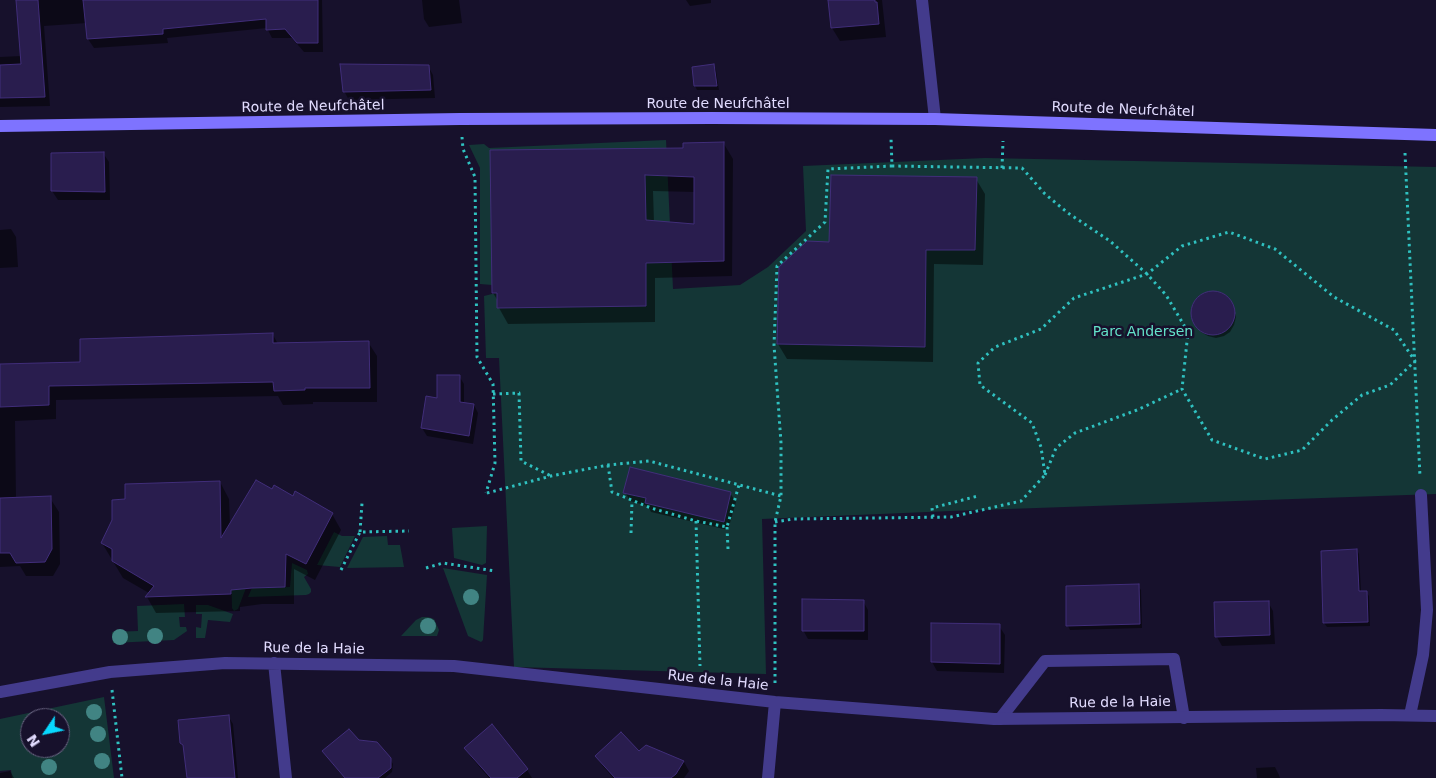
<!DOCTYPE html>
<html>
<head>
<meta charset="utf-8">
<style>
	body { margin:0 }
	#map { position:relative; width:1436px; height:778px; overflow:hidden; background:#17112c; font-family:"DejaVu Sans",sans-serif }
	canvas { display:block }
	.north { position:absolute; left:20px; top:708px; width:50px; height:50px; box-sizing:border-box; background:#17112c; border:1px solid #686280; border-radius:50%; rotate:236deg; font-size:14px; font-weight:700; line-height:20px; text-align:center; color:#e2dcff }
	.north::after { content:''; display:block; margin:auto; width:18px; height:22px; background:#08d9ff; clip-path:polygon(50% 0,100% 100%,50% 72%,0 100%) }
</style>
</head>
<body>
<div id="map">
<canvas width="1436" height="778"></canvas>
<div class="north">N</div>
</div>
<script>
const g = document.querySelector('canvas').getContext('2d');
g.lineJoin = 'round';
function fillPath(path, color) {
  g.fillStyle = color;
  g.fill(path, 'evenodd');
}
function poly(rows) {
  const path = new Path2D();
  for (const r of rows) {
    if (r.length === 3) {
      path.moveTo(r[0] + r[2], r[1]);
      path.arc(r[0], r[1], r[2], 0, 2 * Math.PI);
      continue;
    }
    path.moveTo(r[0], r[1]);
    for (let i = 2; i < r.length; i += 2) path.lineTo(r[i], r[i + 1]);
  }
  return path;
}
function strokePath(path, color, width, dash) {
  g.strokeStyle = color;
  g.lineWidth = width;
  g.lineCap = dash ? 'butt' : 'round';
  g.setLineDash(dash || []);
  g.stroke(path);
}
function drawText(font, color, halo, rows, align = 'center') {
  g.font = font + ' "DejaVu Sans",sans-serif';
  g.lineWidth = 5;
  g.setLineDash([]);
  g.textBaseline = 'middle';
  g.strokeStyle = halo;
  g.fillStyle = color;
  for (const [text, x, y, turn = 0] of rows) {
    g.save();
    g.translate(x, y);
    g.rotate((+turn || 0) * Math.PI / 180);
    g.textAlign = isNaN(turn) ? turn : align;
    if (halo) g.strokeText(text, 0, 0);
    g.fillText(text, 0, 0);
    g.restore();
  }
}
fillPath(poly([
	[666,140,673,289,740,285,768,267,806,231,803,166,985,158,1436,167,1436,494,951,511,762,519,766,674,514,667,499,358,486,358,484,296,496,293,492,202,492,285,480,284,480,168,469,145,484,144,489,148],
	[487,526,486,563,482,565,454,558,452,528],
	[334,532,342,536,355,536,340,567,317,565],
	[387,536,388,545,400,545,404,567,347,568,363,537],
	[292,563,307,570,308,574,304,577,311,589,311,592,309,594,306,595,248,597,252,588,290,587],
	[443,568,487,575,483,640,481,642,468,636],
	[231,569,246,588,238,609,234,611,232,608],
	[184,604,185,617,179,617,180,627,186,627,187,631,174,640,113,643,112,632,138,631,137,606],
	[196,605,208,605,233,614,230,622,208,620,205,638,196,638,196,627,201,628,202,614,196,614],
	[422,617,428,617,434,619,439,630,437,636,401,636,416,620],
	[104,697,114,778,12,778,11,770,0,771,0,719],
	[30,718,60,718,60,748,30,748]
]), '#143636');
fillPath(poly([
	[17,0,322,0,323,52,304,52,292,38,272,38,267,28,167,38,168,43,94,48,88,39,87,23,44,26,50,106,0,107,0,57,21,56],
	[422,0,459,0,462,23,429,27,424,19],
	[686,0,711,0,711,3,690,6],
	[829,0,882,0,886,37,840,41,832,28],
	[428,66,433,75,435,98,349,100,344,91],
	[714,66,716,70,719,90,697,90,695,86],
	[724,144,733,159,732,276,655,278,655,322,508,324,499,308,498,301,493,293,492,151,684,149],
	[653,191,695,192,695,225,654,222],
	[103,153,109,162,110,200,58,200,52,191,52,154],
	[976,179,985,194,983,265,934,264,933,362,787,359,778,344,831,243],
	[11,229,16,237,18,267,0,268,0,230],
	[1212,292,1220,294,1227,298,1234,310,1236,317,1234,325,1230,332,1224,336,1216,338,1208,336,1201,332,1194,320,1192,313,1194,305,1198,298,1204,294],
	[273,335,278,344,368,342,377,356,377,402,313,402,313,404,283,405,278,396,56,400,56,419,15,421,16,499,50,498,59,512,60,564,53,576,26,576,20,566,0,567,0,365,81,363],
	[459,376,464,384,464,404,474,405,478,413,473,444,427,436,422,428,438,400],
	[220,482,229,499,230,526,272,491,294,498,332,514,341,530,315,580,294,569,294,604,262,604,240,607,240,611,156,613,147,597,149,593,123,578,102,543,126,501],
	[625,492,730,493,736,502,728,530,651,512,648,506,630,501],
	[1357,550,1359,554,1361,592,1366,592,1369,596,1370,626,1327,627,1324,623],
	[1138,586,1141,590,1142,628,1070,630,1068,626,1067,587],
	[863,601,868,610,868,640,808,639,803,630],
	[1268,602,1273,611,1275,644,1222,646,1217,637],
	[933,624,999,626,1005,635,1004,673,937,671,932,662],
	[228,716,233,724,238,778,186,778,188,777,185,749,181,742],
	[358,741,390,759,393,764,392,772,385,778,345,778],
	[646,746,684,762,689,771,684,778,613,778,602,765,596,756,639,753],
	[466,748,527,770,532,778,489,778,471,757],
	[1275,767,1279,775,1280,778,1257,778,1256,768],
	[10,771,14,778,0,778,0,773]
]), '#0007');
const building = poly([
	[16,0,38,0,45,97,0,98,0,65,21,64,16,0],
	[83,0,318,0,318,43,297,43,285,29,266,30,266,19,163,29,163,34,87,39,83,0],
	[828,0,875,0,875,2,877,2,879,24,831,28,828,0],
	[340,64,429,65,431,90,343,92,340,64],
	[714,64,717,86,694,86,692,67,714,64],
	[724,142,724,261,646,263,646,306,497,308,497,293,492,293,490,150,683,148,683,143,724,142],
	[645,175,694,177,694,224,646,220,645,175],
	[104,152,105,192,51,191,51,153,104,152],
	[831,175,977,177,975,250,926,250,925,347,777,344,779,267,807,241,829,242,831,175],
	[1213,313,22],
	[273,333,273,343,369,341,370,388,305,388,305,390,274,391,273,382,49,386,49,405,0,407,0,364,80,362,80,339,273,333],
	[437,375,460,375,460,402,474,404,469,436,421,428,426,396,437,398,437,375],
	[630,467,731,492,724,522,645,503,646,498,623,493,630,467],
	[256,480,272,489,274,485,293,496,295,491,333,513,306,564,286,554,285,587,252,588,231,590,231,594,145,597,154,586,112,561,112,549,101,543,112,520,112,500,125,499,125,484,220,481,221,538,256,480],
	[51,496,52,549,45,562,16,563,10,553,0,553,0,498,51,496],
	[1357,549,1359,591,1367,591,1368,622,1323,623,1321,551,1357,549],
	[1139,584,1140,624,1066,626,1066,586,1139,584],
	[802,599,864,600,864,631,802,631,802,599],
	[1269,601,1270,635,1215,637,1214,602,1269,601],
	[931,623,1000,624,1000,664,931,662,931,623],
	[229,715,235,778,187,778,183,745,180,743,178,720,229,715],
	[492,724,528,769,517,778,491,778,464,748,492,724],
	[349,729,359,740,377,742,391,758,391,768,378,778,345,778,322,751,349,729],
	[621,732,639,751,646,745,684,761,676,774,671,778,615,778,595,756,621,732]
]);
fillPath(building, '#291d4e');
strokePath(building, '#412e7a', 1);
strokePath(poly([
	[462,137,463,149,475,177,477,357,493,384,495,463,486,493],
	[1405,153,1420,477],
	[1002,168,1003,141],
	[493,394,519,393,521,461,551,476],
	[608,465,612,492,651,508,696,521,727,527,739,485],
	[1045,475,1056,448,1075,433,1137,410,1182,389],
	[487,493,551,476,608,465,649,461,781,496],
	[933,517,932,508,978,496],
	[696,521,700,666],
	[775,522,793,519,951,517,1021,501,1045,475,1041,447,1032,423,980,385,978,363,995,347,1041,329,1074,298,1147,274,1182,246,1229,232,1275,249,1334,297,1394,330,1415,361,1390,385,1362,395,1332,420,1302,450,1265,459,1212,440,1182,389,1188,332,1166,295,1147,274,1110,241,1068,213,1045,194,1022,168,892,166],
	[727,527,728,549],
	[360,532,362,503],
	[631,533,632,501],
	[426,568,443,563,495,571],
	[341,570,360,532,409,531],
	[775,683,775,522,781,496,781,443,774,345,777,266,825,222,828,169,892,166,891,138],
	[112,690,122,778]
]), '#2fc1c0', 3, [2.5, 4]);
strokePath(poly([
	[1000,719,1045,661,1174,659,1184,718]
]), '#433b8c', 12);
strokePath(poly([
	[922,0,935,119],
	[274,663,286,778],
	[0,692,110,672,225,663,454,666,775,702,994,719,1381,715,1436,716],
	[1410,715,1423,655,1427,610,1421,495],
	[768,778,775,702]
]), '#433b8c', 12);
strokePath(poly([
	[0,126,460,119,712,118,935,119,1436,135]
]), '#7e73ff', 12);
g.fillStyle = '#418483';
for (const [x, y] of [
	[471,597],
	[428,626],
	[155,636],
	[120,637],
	[94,712],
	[98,734],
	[102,761],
	[49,767]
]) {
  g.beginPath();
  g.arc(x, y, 8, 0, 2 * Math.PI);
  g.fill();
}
drawText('14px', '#e2dcff', '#17112c', [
	["Route de Neufchâtel",718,104],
	["Route de Neufchâtel",313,107,-1],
	["Route de Neufchâtel",1123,110,2],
	["Rue de la Haie",314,649,1],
	["Rue de la Haie",718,681,6],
	["Rue de la Haie",1120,703,-1]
]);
drawText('14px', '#64e3ca', '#17112c', [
	["Parc Andersen",1143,332]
]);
</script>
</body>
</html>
